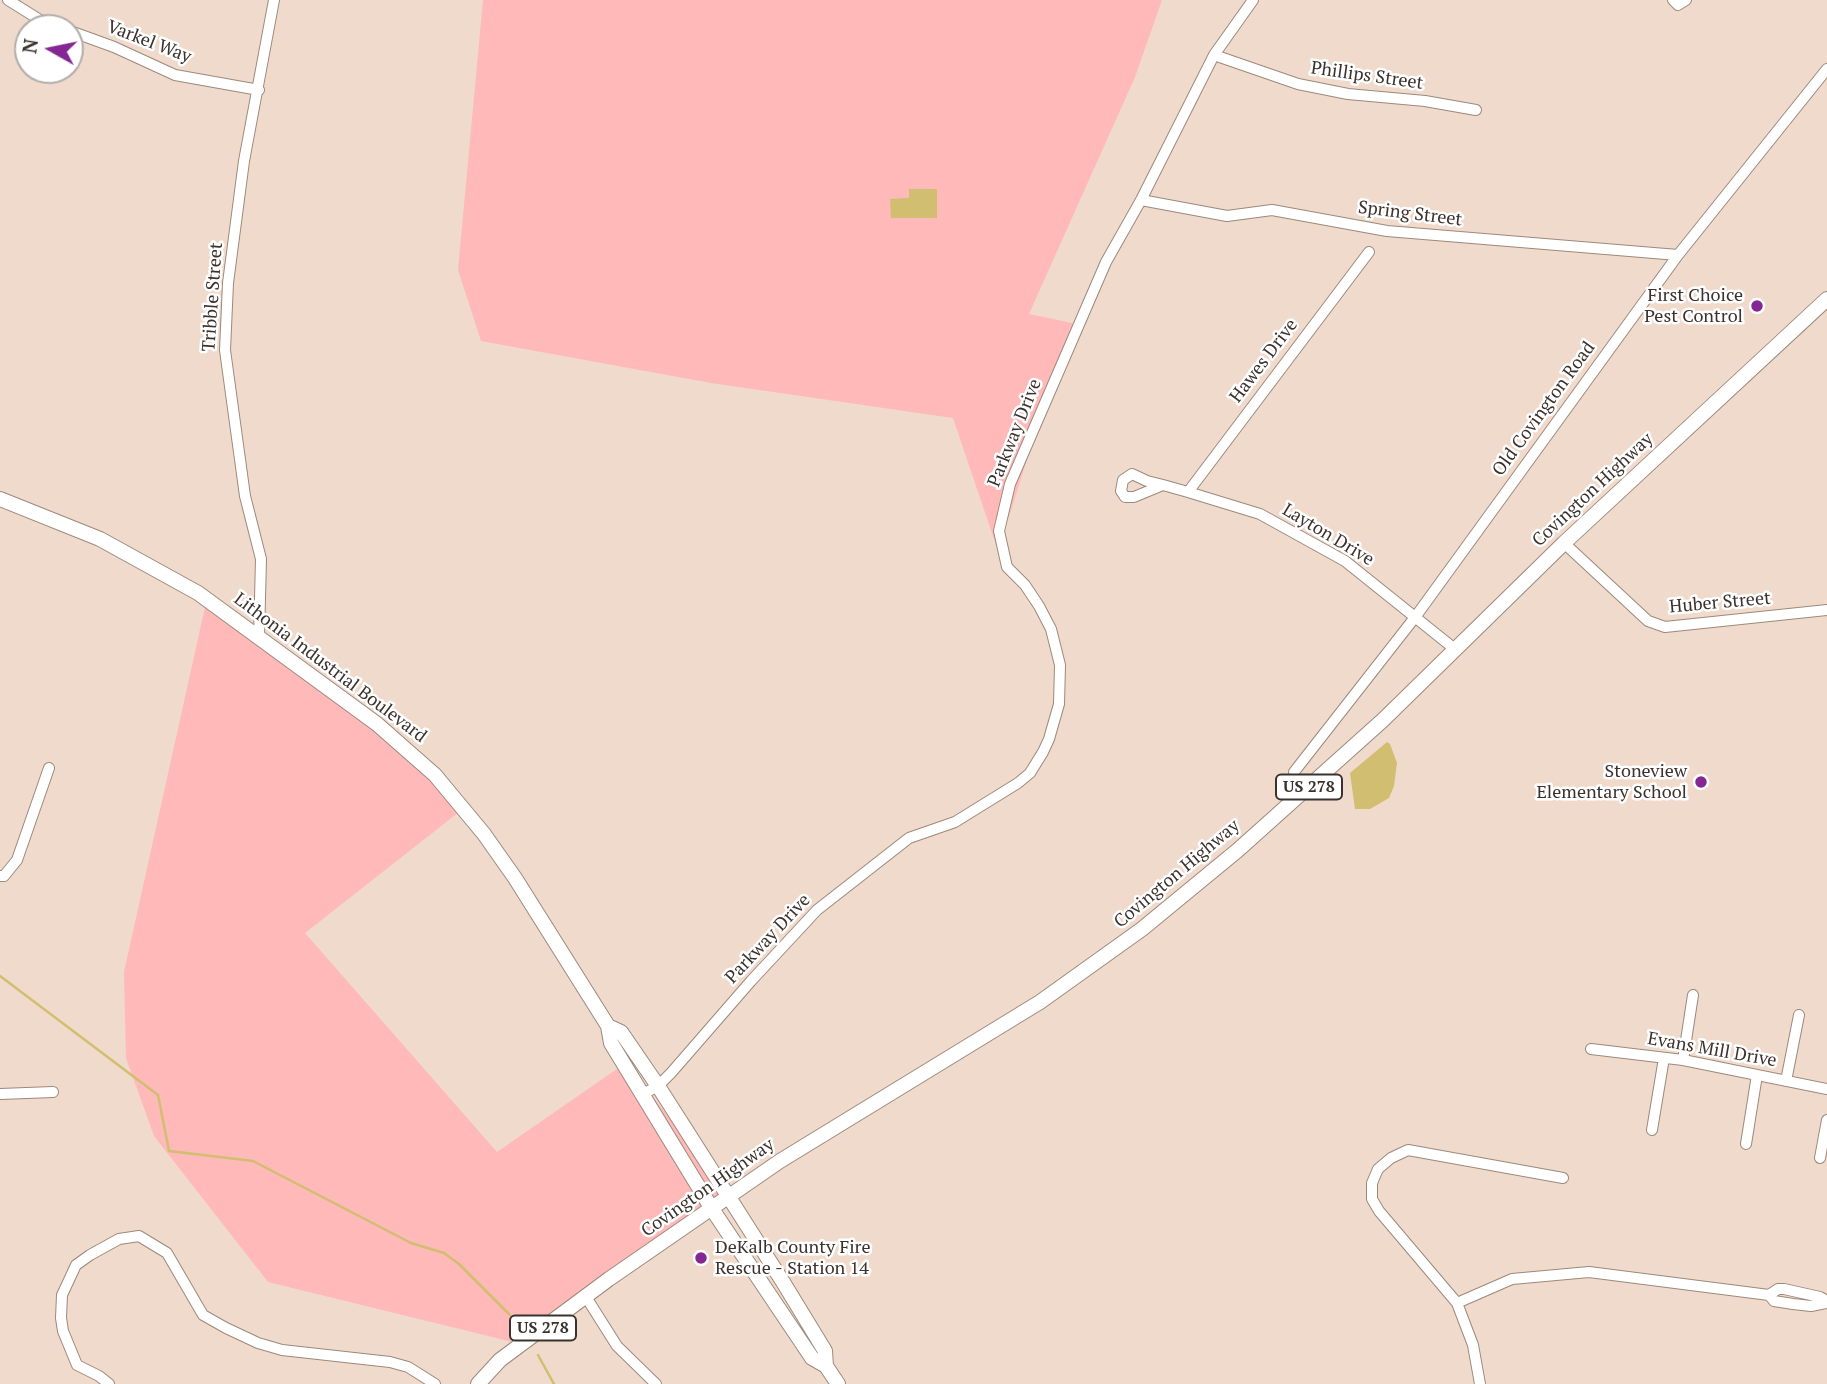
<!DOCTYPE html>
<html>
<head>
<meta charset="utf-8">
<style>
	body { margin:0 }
	#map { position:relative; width:1827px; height:1384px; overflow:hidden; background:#f0dacb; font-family:"PT Serif",serif }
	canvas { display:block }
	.north { position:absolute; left:14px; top:14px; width:70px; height:70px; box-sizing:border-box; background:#fff; border:2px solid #b0adab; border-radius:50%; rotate:279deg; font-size:19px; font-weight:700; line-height:28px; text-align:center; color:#3a322c }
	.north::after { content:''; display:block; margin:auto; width:24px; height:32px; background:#842792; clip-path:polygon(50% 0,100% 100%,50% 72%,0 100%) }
</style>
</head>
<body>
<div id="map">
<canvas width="1827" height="1384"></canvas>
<div class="north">N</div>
</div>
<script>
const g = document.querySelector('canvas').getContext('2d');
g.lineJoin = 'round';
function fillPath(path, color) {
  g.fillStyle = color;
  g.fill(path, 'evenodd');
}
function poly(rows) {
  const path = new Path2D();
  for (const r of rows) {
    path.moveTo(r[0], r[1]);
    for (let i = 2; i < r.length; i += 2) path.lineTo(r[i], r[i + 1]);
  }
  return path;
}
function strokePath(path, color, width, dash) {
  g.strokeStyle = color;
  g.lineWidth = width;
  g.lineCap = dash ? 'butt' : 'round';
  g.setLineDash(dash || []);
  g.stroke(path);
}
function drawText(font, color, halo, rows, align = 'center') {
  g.font = font + ' "PT Serif",serif';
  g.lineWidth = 5;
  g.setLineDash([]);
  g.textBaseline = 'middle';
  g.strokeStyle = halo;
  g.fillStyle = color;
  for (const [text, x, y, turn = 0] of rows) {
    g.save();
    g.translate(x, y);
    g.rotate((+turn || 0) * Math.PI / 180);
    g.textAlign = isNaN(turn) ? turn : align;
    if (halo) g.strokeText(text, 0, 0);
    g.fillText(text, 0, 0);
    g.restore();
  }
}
fillPath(poly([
	[483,0,1162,0,1135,77,1029,314,1077,324,1058,360,1009,517,996,545,953,418,711,383,481,341,458,270],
	[207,598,394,734,459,812,305,933,497,1152,627,1062,728,1197,613,1277,529,1346,268,1282,154,1136,126,1058,124,972]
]), '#feb9b8');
fillPath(poly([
	[909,189,937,189,937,218,891,218,890,199,909,198],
	[1387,742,1390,744,1397,763,1394,786,1389,798,1370,809,1355,809,1350,773]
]), '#d1be70');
strokePath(poly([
	[0,976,158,1095,169,1151,253,1161,411,1243,444,1253,459,1264,510,1315],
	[538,1355,554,1384]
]), '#d1be70', 2.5);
const minor = poly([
	[8,0,40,20,63,28],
	[1673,0,1678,5,1686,0],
	[70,31,114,47,175,75,259,90],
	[1214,55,1298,84,1348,94,1425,101,1476,110],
	[1141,200,1227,216,1272,210,1387,231,1678,255],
	[1163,485,1134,497,1125,497,1121,491,1123,480,1132,474,1147,481,1163,485,1188,492,1260,514,1345,561,1456,650],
	[1188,492,1369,252],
	[1564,543,1648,621,1665,627,1827,610],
	[259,637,261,559,245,496,225,350,228,283,244,161,274,0],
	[1294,772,1416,616,1678,255,1827,69],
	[0,876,4,876,17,860,49,768],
	[1591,1049,1683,1060,1827,1089],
	[1683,1060,1693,995],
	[1786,1081,1799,1015],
	[0,1094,53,1092],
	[643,1094,658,1086,671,1073,751,981,817,910,909,838,955,822,1018,783,1030,773,1043,752,1049,739,1059,704,1060,665,1051,629,1039,606,1025,585,1007,567,999,531,1010,484,1106,262,1141,200,1214,55,1253,0],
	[1652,1130,1664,1058],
	[1746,1144,1757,1075],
	[1820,1158,1827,1120],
	[1563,1178,1408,1150,1391,1158,1378,1169,1372,1183,1372,1199,1379,1211,1457,1303,1512,1279,1589,1272,1769,1295,1774,1301,1793,1304,1811,1306,1827,1303],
	[1769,1295,1778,1289,1784,1289,1820,1297,1827,1301],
	[586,1297,617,1346,656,1384],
	[1457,1303,1473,1345,1480,1384],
	[109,1384,99,1376,77,1365,63,1331,61,1318,62,1295,76,1265,90,1255,119,1239,139,1236,167,1253,203,1315,226,1328,258,1343,282,1350,390,1362,408,1367,435,1384]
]);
const major = poly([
	[0,499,100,539,198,593,377,724,435,775,484,834,515,878,608,1026,611,1043,712,1209,812,1358,826,1366,838,1384],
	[608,1026,621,1032,658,1086,783,1282,825,1351,826,1366],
	[478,1384,500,1360,609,1279,780,1161,1040,1002,1142,929,1238,850,1383,720,1564,543,1827,299]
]);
strokePath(minor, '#9d897b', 12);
strokePath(major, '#9d897b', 16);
strokePath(minor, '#fff', 10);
strokePath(major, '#fff', 14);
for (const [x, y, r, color] of [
	[1757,306,7,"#842792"],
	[1701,782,7,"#842792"],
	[701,1258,7,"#842792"]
]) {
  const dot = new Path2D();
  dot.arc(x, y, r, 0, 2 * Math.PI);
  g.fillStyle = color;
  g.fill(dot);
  strokePath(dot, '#fff', 2.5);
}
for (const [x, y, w] of [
	[1309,787,66],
	[543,1328,66]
]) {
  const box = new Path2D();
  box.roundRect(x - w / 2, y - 12.5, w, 25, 5);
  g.fillStyle = '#fff';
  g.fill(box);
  strokePath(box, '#3a322c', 2);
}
drawText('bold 16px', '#3a322c', null, [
	["US 278",1309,787],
	["US 278",543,1328]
]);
drawText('18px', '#3a322c', '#fff', [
	["Varkel Way",149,42,21],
	["Phillips Street",1367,76,8],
	["Spring Street",1410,214,7],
	["Tribble Street",213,297,-86],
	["Hawes Drive",1264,361,-53],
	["Old Covington Road",1544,409,-54],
	["Parkway Drive",1015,433,-68],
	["Covington Highway",1593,490,-43],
	["Layton Drive",1328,535,31],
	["Huber Street",1720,603,-5],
	["Lithonia Industrial Boulevard",330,668,37],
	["Covington Highway",1177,874,-40],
	["Parkway Drive",768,939,-47],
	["Evans Mill Drive",1712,1050,10],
	["Covington Highway",708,1188,-35]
]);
drawText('18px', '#3a322c', '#fff', [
	["First Choice",1743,296],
	["Pest Control",1743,317],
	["Stoneview",1687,772],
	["Elementary School",1687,793],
	["DeKalb County Fire",715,1248,"left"],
	["Rescue - Station 14",715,1269,"left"]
], 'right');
</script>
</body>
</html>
